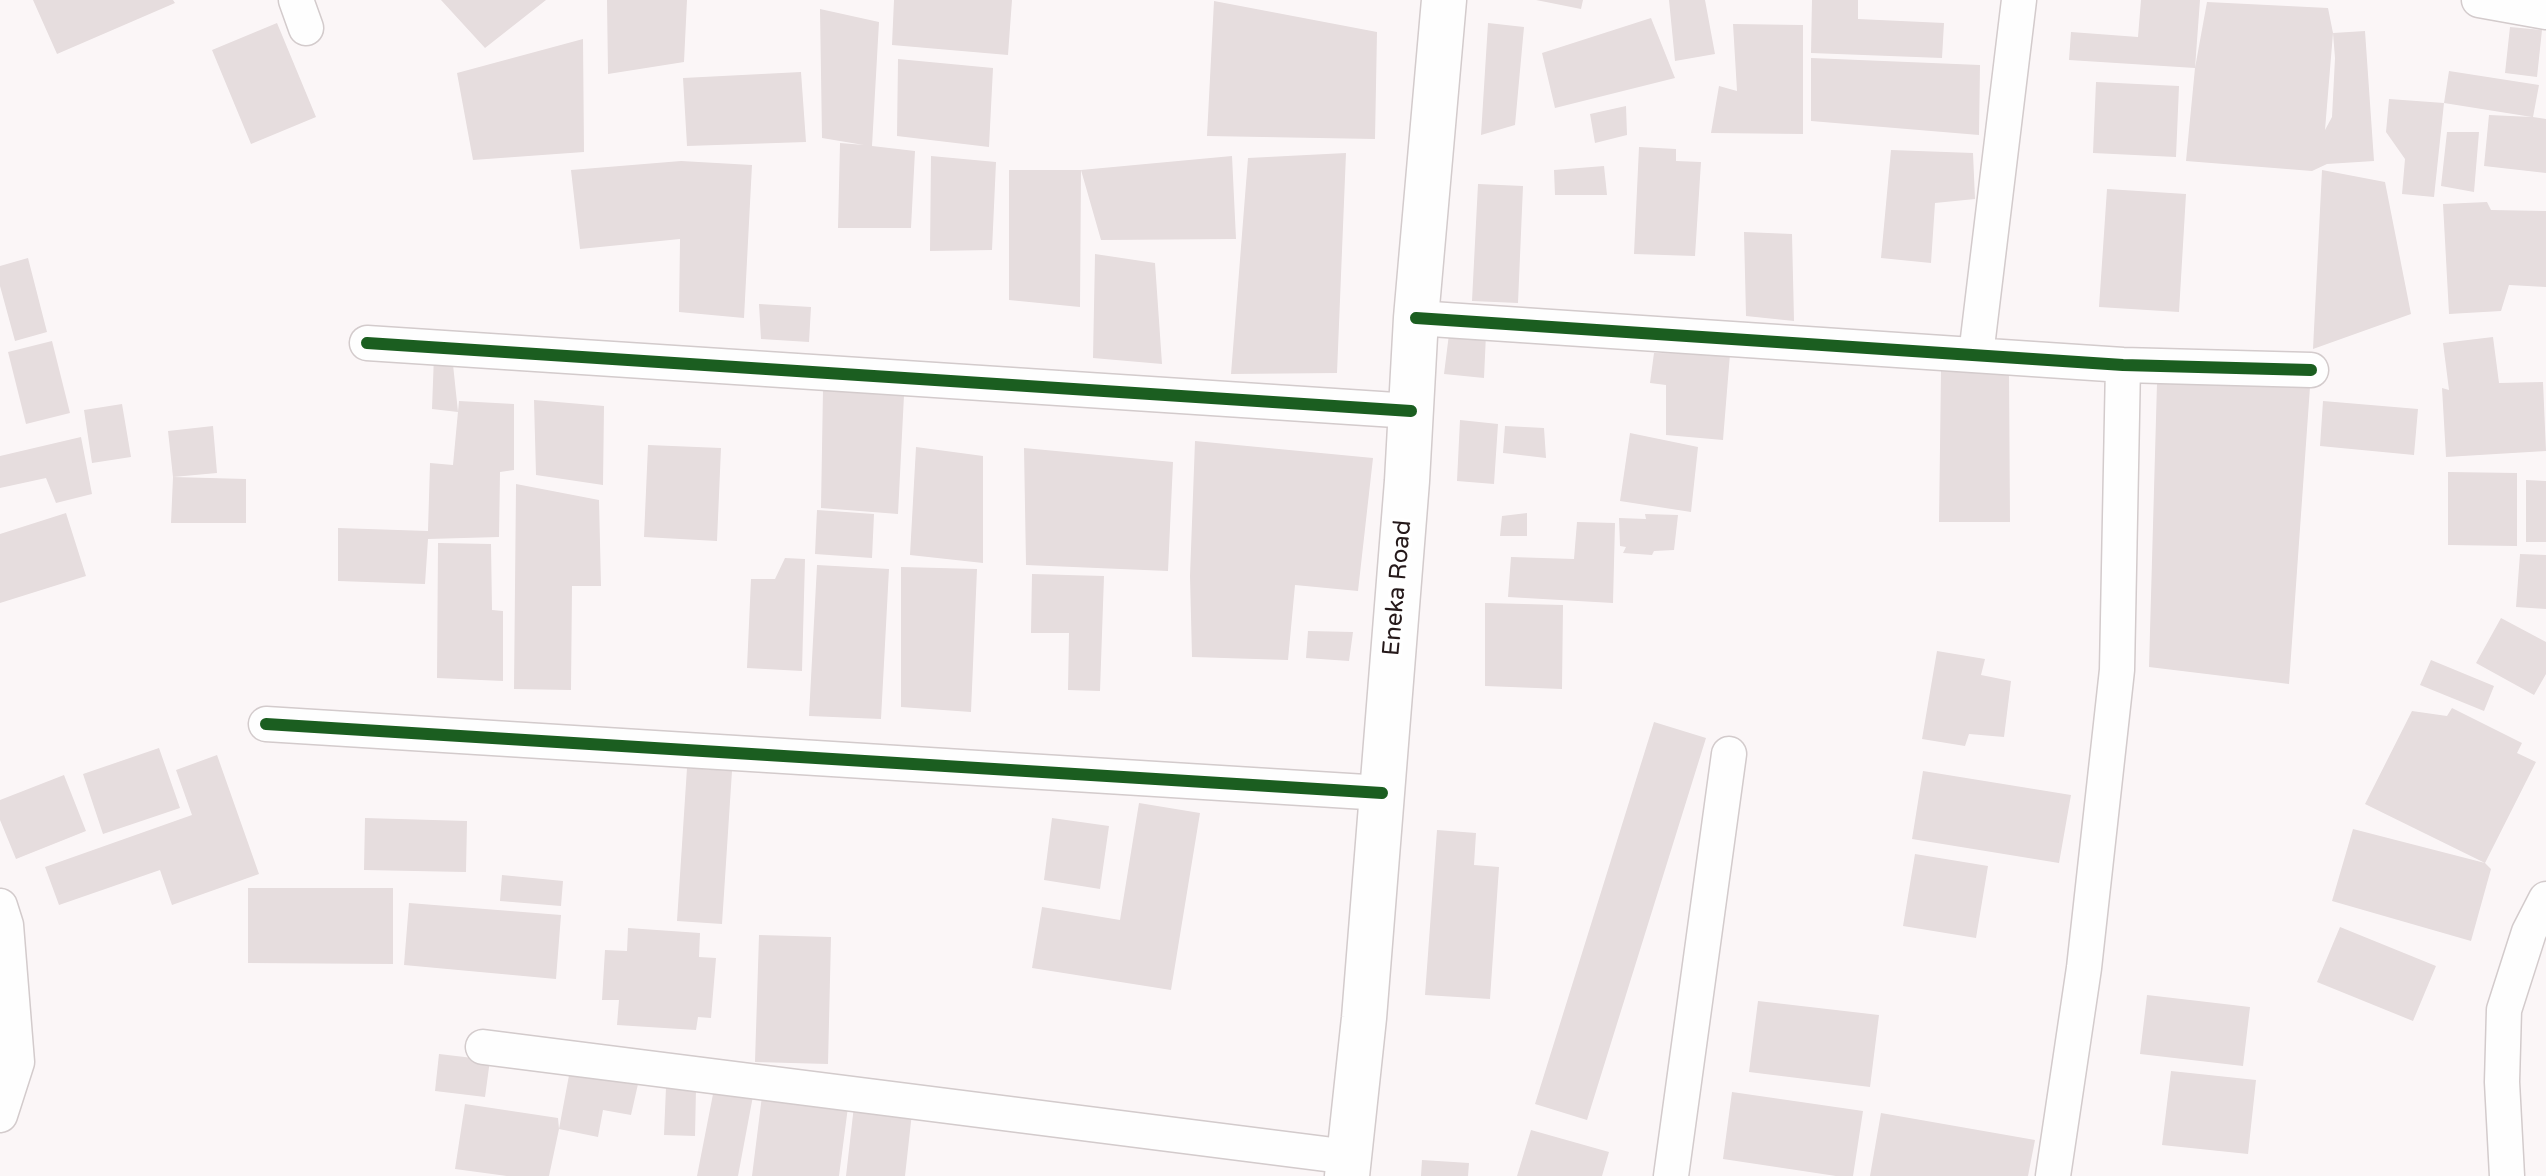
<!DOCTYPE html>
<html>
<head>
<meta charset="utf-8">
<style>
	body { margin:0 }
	canvas { display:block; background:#fbf6f7 }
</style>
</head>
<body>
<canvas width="2546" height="1176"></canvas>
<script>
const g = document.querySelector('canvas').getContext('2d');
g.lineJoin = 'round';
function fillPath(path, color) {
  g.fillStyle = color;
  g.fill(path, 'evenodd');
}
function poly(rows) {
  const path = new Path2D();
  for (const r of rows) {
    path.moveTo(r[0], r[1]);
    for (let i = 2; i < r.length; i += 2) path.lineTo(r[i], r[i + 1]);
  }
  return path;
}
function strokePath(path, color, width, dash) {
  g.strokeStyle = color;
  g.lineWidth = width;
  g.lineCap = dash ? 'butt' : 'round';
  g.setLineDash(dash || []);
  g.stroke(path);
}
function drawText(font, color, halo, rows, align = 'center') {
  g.font = font + ' "Varela Round",sans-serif';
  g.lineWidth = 7;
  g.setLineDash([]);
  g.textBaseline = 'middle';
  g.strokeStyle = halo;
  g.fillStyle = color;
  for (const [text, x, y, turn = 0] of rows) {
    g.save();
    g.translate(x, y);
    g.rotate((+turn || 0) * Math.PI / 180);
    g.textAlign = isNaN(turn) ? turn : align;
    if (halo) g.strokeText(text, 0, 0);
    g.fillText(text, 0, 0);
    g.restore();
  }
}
fillPath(poly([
	[33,0,173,0,175,3,57,54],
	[441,0,546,0,485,48],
	[607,0,687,0,684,62,608,74],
	[894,0,1012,0,1008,55,892,45],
	[1536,0,1583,0,1581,9],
	[1669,0,1705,0,1715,54,1675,61],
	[1812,0,1858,0,1858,19,1944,23,1942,58,1811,53],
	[2141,0,2200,0,2195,68,2207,2,2328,8,2333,33,2325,130,2332,117,2335,58,2333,33,2365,31,2374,161,2327,164,2312,171,2186,161,2195,68,2069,60,2071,32,2138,37],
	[1214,1,1377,32,1375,139,1207,136],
	[820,9,879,22,872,146,915,151,911,228,838,228,840,143,864,145,822,138],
	[1651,18,1675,78,1555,108,1542,53],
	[277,23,316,117,251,144,212,50],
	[1488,23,1524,27,1515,125,1481,135],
	[1733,24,1803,25,1803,134,1711,133,1719,86,1737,91],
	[2510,27,2542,30,2537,77,2505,73],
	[583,39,584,152,473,160,457,73],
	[1811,58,1980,65,1979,135,1811,121],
	[898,59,993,68,989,147,897,136],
	[2449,71,2539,85,2533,117,2546,119,2546,173,2484,166,2489,115,2532,117,2444,103,2434,197,2402,194,2405,159,2386,132,2389,99,2444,103],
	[801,72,806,142,687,146,683,78],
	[2096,82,2179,86,2176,157,2093,153],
	[1626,106,1627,135,1595,143,1590,114],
	[2447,132,2479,132,2474,192,2441,186],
	[1639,147,1676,149,1676,161,1701,162,1695,256,1634,254],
	[1891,150,1973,153,1975,199,1935,203,1931,263,1881,258],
	[1346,153,1337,373,1231,374,1248,158],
	[931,156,996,162,992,250,930,251],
	[1232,156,1236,239,1101,240,1081,170],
	[681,161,752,165,744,318,679,312,680,239,580,249,571,170],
	[1604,166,1607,195,1555,195,1554,170],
	[1009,170,1081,170,1080,307,1009,300],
	[2322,170,2385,182,2411,314,2313,349],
	[1478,184,1523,186,1518,303,1472,301],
	[2107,189,2186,194,2179,312,2099,307],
	[2487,202,2491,210,2546,211,2546,287,2509,285,2501,311,2449,314,2443,204],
	[1744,232,1792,234,1794,321,1746,316],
	[1095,254,1155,263,1162,364,1093,358],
	[28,258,47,332,15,341,0,286,0,266],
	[759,304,811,307,809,342,761,339],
	[1449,334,1486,334,1484,378,1444,374],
	[2493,337,2499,383,2543,382,2546,451,2446,457,2442,388,2449,390,2443,343],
	[52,341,70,413,26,424,8,352],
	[1654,353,1730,354,1723,440,1666,435,1666,385,1650,383],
	[434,355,452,355,458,412,432,409],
	[1941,371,2009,374,2010,522,1939,522],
	[2157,383,2310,387,2289,684,2149,667],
	[823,389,904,395,898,514,821,508],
	[534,400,604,406,603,485,536,475],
	[459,401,514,404,514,470,500,472,499,537,428,539,425,584,338,581,338,528,428,531,430,463,453,465],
	[2323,401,2418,409,2414,455,2320,446],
	[122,404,131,457,92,463,84,410],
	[1460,420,1498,424,1494,484,1457,481],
	[213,426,217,473,173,477,168,431],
	[1505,426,1544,428,1546,458,1503,453],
	[1630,433,1698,447,1691,512,1620,501],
	[81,437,92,494,56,503,46,478,0,488,0,456],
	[1195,441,1373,458,1358,591,1295,585,1288,660,1192,657,1190,576],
	[648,445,721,448,717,541,644,537],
	[916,447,983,456,983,563,910,555],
	[1024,448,1173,462,1168,571,1026,565],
	[2448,472,2517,473,2517,546,2448,545],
	[173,477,246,479,246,523,171,523],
	[2526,480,2546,481,2546,542,2526,542],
	[516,484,599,500,601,586,572,586,571,690,514,689],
	[817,510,874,514,872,558,815,554],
	[66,513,86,576,0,603,0,534],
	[1527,513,1527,536,1500,536,1502,516],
	[1645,514,1678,515,1674,550,1654,551,1652,555,1623,553,1626,547,1620,546,1619,518,1646,519],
	[1577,522,1615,523,1613,603,1508,597,1511,557,1574,559],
	[438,543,491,544,492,610,503,611,503,681,437,678],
	[2520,554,2546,555,2546,609,2516,607],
	[785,558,805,559,802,671,747,668,751,579,775,579],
	[817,565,889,569,881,719,809,716],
	[901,567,977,569,971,712,901,707],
	[1032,574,1104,576,1100,691,1068,690,1069,633,1031,633],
	[1485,603,1563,605,1562,689,1485,686],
	[2501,618,2546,642,2546,674,2534,695,2476,663],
	[1308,631,1353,632,1349,661,1306,658],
	[1937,651,1985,659,1981,675,2011,681,2004,737,1969,734,1965,746,1922,739],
	[2431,660,2494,686,2484,711,2420,685],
	[2452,708,2522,743,2517,753,2536,762,2485,863,2365,804,2412,711,2447,716],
	[1654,722,1706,738,1587,1120,1535,1104],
	[159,748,180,808,103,834,83,774],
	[217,755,259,874,172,905,160,870,59,905,45,867,192,815,176,770],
	[687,768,732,771,722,924,677,921],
	[1923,771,2071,795,2059,863,1912,839],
	[64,775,86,831,16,859,0,820,0,800],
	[1139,803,1200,813,1171,990,1032,968,1042,907,1120,920],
	[365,818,467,821,466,872,364,870],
	[1052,818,1109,826,1100,889,1044,880],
	[2353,829,2485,863,2491,869,2471,941,2332,901],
	[1437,830,1476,833,1474,865,1499,867,1490,999,1425,995],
	[1915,854,1988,866,1976,938,1903,926],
	[502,875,563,881,561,906,500,901],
	[248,888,393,888,393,964,248,963],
	[409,903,561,915,556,979,404,965],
	[2340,927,2436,966,2413,1021,2317,982],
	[628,928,700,933,699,957,716,958,711,1018,698,1017,696,1030,617,1025,619,1000,602,1000,605,950,627,951],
	[759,935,831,937,828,1064,755,1062],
	[2147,995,2250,1007,2243,1066,2140,1054],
	[1758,1001,1879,1015,1870,1087,1749,1072],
	[439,1054,490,1060,485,1097,435,1091],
	[570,1070,638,1084,631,1115,603,1110,598,1137,559,1129],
	[2171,1071,2256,1080,2248,1154,2162,1145],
	[666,1087,696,1088,695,1136,664,1135],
	[714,1089,753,1096,738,1176,697,1176],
	[1732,1092,1863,1111,1853,1176,1836,1176,1723,1159],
	[762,1096,848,1107,839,1176,752,1176],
	[465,1104,558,1118,559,1129,549,1176,507,1176,455,1169],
	[854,1106,912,1113,905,1176,846,1176],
	[1881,1113,2035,1140,2028,1176,1870,1176],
	[1531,1130,1609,1152,1602,1176,1517,1176],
	[1422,1160,1469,1163,1468,1176,1421,1176]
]), '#e6ddde');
const street = poly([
	[296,0,306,28],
	[2479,0,2546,12],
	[1416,318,2123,365,2311,370],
	[367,343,1411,411],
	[1976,355,2019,0],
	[266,724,1382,793],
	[0,906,6,925,17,1062,0,1115],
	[483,1047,1349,1157],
	[1671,1176,1729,754],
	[2053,1176,2084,968,2117,670,2123,365],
	[2507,1176,2502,1082,2504,1010,2529,932,2546,899]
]);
const secondary = poly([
	[1347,1176,1364,1018,1407,481,1416,318,1444,0]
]);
strokePath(street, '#d3cbcc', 37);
strokePath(secondary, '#d3cbcc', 47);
strokePath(street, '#fefefe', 34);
strokePath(secondary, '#fefefe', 44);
strokePath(poly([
	[1416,318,2123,365,2311,370],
	[367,343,1411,411],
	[266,724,1382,793]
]), '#1b5e20', 12);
drawText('24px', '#25191a', '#fff', [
	["Eneka Road",1398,588,-85]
]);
</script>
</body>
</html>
